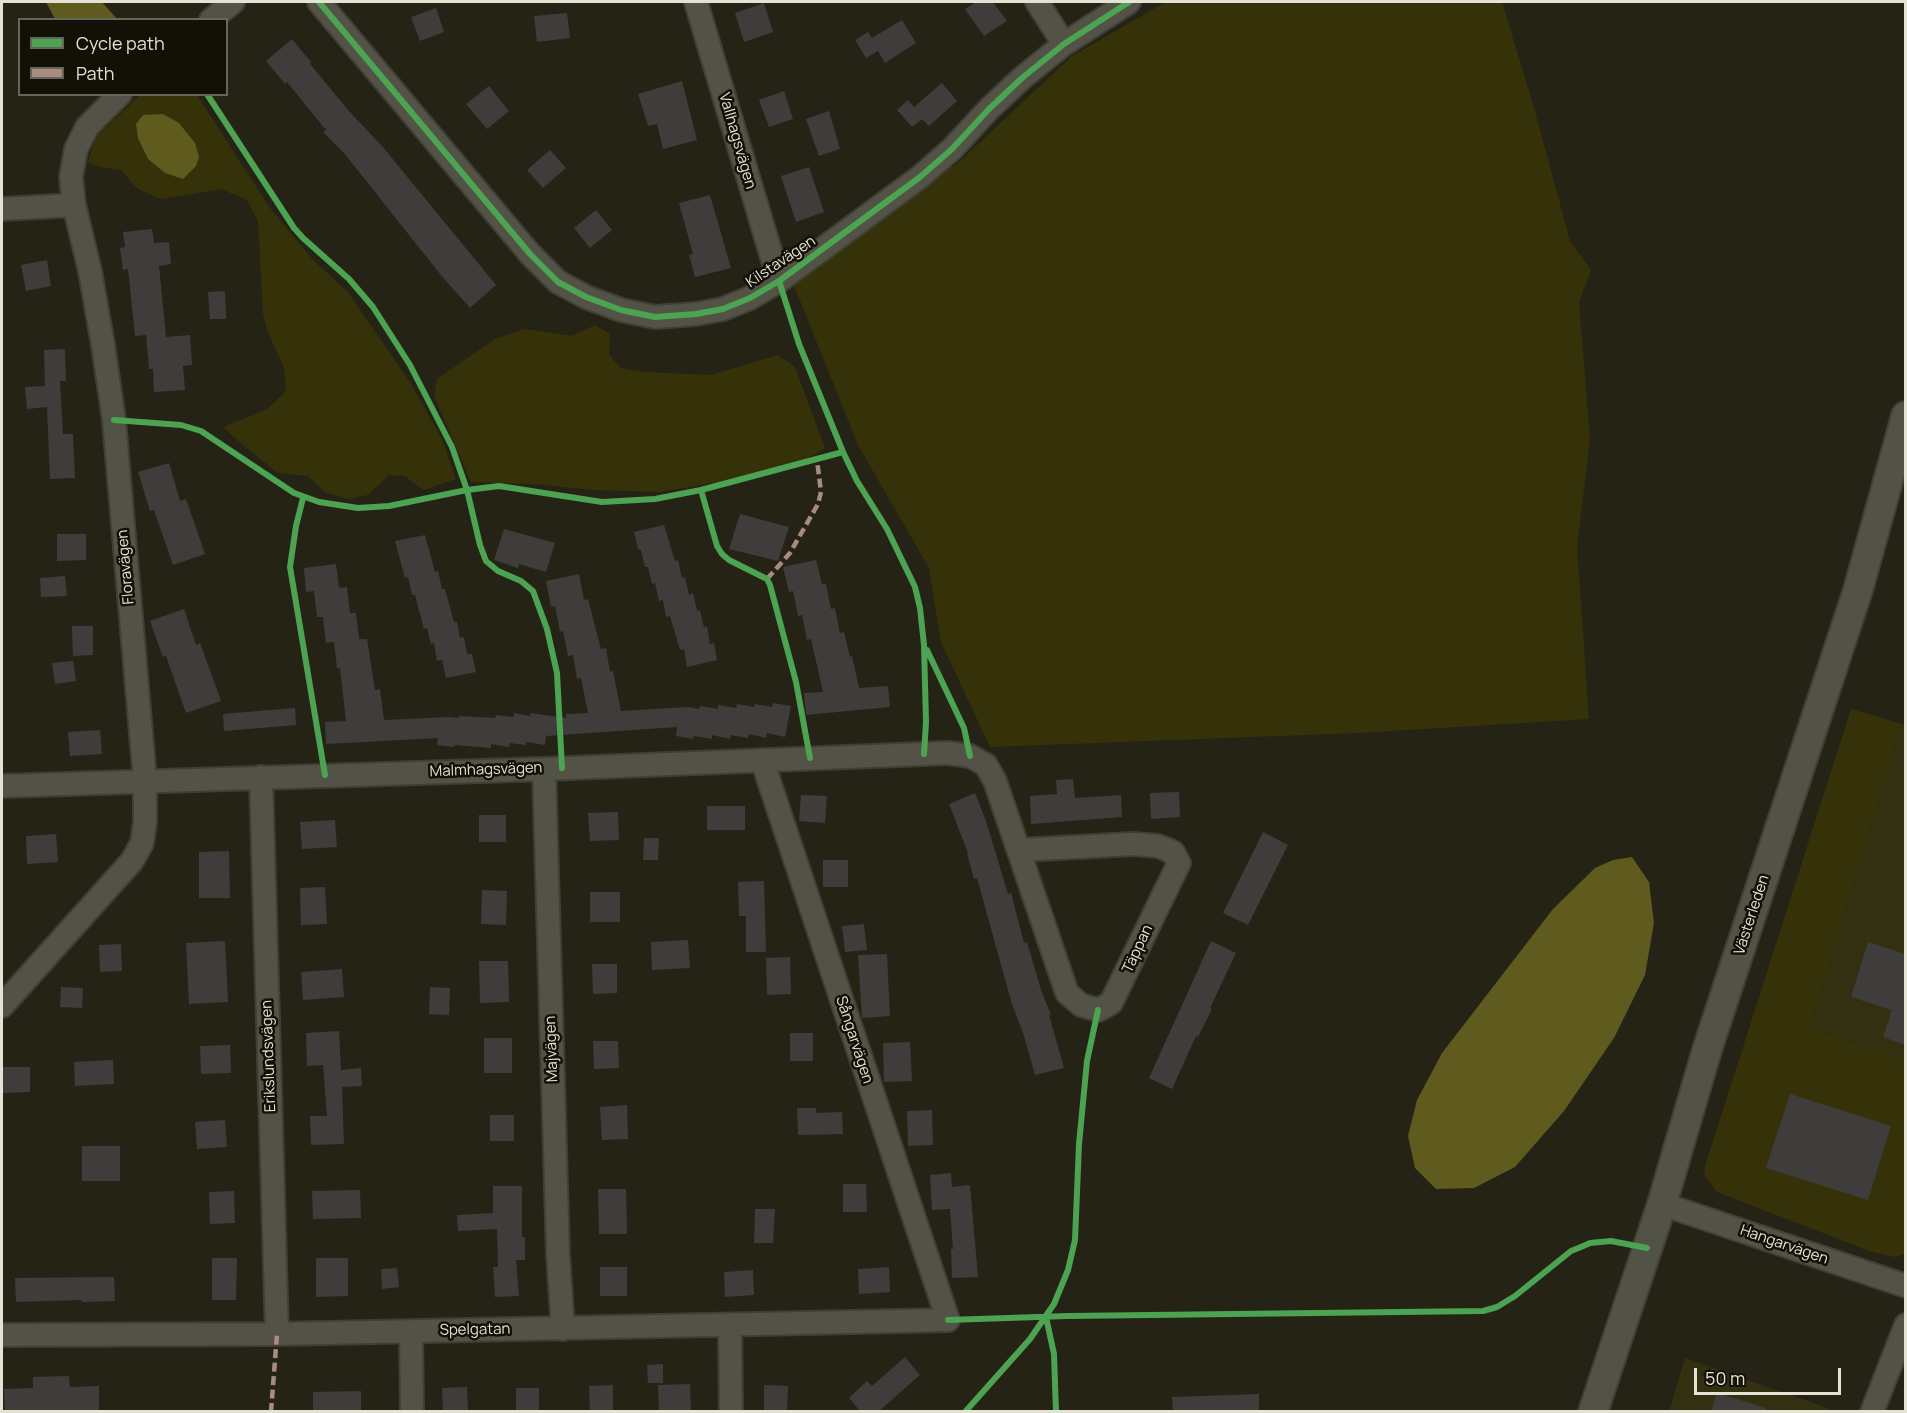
<!DOCTYPE html>
<html>
<head>
<meta charset="utf-8">
<style>
	body { margin:0 }
	#map { position:relative; width:1907px; height:1413px; overflow:hidden; background:#252316; font-family:Manrope,sans-serif }
	canvas { display:block }
	.frame { position:absolute; inset:0; border:3px solid #e3e2d3; pointer-events:none }
	.legend { position:absolute; left:18px; top:18px; width:210px; height:78px; box-sizing:border-box; background:#121107; border:2px solid #666559; margin:0; padding:8px 10px; list-style:none; font-size:18px; color:#e3e2d3 }
	.legend li { display:flex; align-items:center; gap:12px; height:30px }
	.legend b { width:30px; border:2px solid #666559 }
	.scale { position:absolute; left:1694px; top:1368px; width:147px; height:27px; box-sizing:border-box; border:3px solid #e3e2d3; border-top:0; padding-left:8px; font-size:18px; line-height:21px; white-space:nowrap; color:#e3e2d3; -webkit-text-stroke:4px #121107; paint-order:stroke }
</style>
</head>
<body>
<div id="map">
<canvas width="1907" height="1413"></canvas>
<div class="frame"></div>
<ul class="legend">
<li><b style="height:8px;background:#4ca352"></b>Cycle path</li>
<li><b style="height:8px;background:#a88b81"></b>Path</li>
</ul>
<div class="scale">50 m</div>
</div>
<script>
const g = document.querySelector('canvas').getContext('2d');
g.lineJoin = 'round';
function fillPath(path, color) {
  g.fillStyle = color;
  g.fill(path, 'evenodd');
}
function poly(rows) {
  const path = new Path2D();
  for (const r of rows) {
    path.moveTo(r[0], r[1]);
    for (let i = 2; i < r.length; i += 2) path.lineTo(r[i], r[i + 1]);
  }
  return path;
}
function strokePath(path, color, width, dash) {
  g.strokeStyle = color;
  g.lineWidth = width;
  g.lineCap = dash ? 'butt' : 'round';
  g.setLineDash(dash || []);
  g.stroke(path);
}
function drawText(font, color, halo, rows, align = 'center') {
  g.font = font + ' Manrope,sans-serif';
  g.lineWidth = 5;
  g.setLineDash([]);
  g.textBaseline = 'middle';
  g.strokeStyle = halo;
  g.fillStyle = color;
  for (const [text, x, y, turn = 0] of rows) {
    g.save();
    g.translate(x, y);
    g.rotate((+turn || 0) * Math.PI / 180);
    g.textAlign = isNaN(turn) ? turn : align;
    if (halo) g.strokeText(text, 0, 0);
    g.fillText(text, 0, 0);
    g.restore();
  }
}
fillPath(poly([
	[1902,724,1905,724,1905,1061,1810,1028],
	[1685,1358,1836,1411,1669,1412]
]), '#333012');
fillPath(poly([
	[1166,2,1502,2,1535,111,1570,241,1591,270,1579,302,1590,440,1577,547,1589,719,1358,733,990,747,941,642,929,568,858,445,793,283,959,162,1072,56],
	[140,95,197,95,270,208,314,261,347,291,410,382,442,439,456,479,423,490,405,476,389,475,368,495,348,499,325,492,308,476,278,473,244,446,223,427,266,410,286,391,284,368,267,330,263,313,258,221,247,200,221,189,161,199,138,189,121,170,99,167,88,162,95,138],
	[595,325,610,334,609,355,621,368,644,372,711,375,778,355,795,367,825,448,797,465,720,482,658,492,592,490,535,484,471,482,434,396,437,379,495,339,524,329,572,336],
	[1851,709,1902,724,1810,1028,1905,1061,1905,1254,1895,1257,1872,1252,1717,1192,1704,1175,1706,1163]
]), '#35320a');
fillPath(poly([
	[46,2,102,2,117,19,55,19],
	[163,114,179,123,195,143,199,157,196,166,183,179,165,173,148,159,138,138,136,124,143,115],
	[1632,857,1649,882,1654,923,1645,975,1614,1038,1564,1111,1515,1167,1474,1188,1436,1189,1415,1168,1408,1136,1417,1100,1442,1053,1553,909,1595,868,1613,860]
]), '#5f5a1e');
fillPath(poly([
	[976,2,993,2,1007,21,984,36,965,9],
	[764,3,773,32,744,42,735,13],
	[436,8,444,32,420,41,411,17],
	[567,13,570,38,537,42,534,16],
	[902,20,916,43,885,63,878,51,866,58,855,40,868,32,872,38],
	[292,39,311,62,310,64,348,110,382,146,496,285,470,308,440,274,344,153,323,132,326,130,287,82,285,84,266,61],
	[682,81,697,140,663,149,657,124,648,126,638,94],
	[942,83,957,101,929,126,922,119,912,127,897,110,908,100,914,107],
	[489,86,509,111,487,129,466,104],
	[784,91,793,119,769,127,759,100],
	[829,111,840,149,819,156,806,119],
	[550,150,566,168,543,188,527,170],
	[809,167,824,212,796,222,781,176],
	[710,195,731,268,695,277,689,255,693,254,679,203],
	[596,210,612,230,590,248,574,228],
	[152,229,154,243,169,242,171,264,159,266,166,337,190,335,192,365,183,366,185,390,154,392,153,369,149,369,146,335,135,336,128,269,123,270,120,248,125,247,123,232],
	[47,260,51,286,26,291,21,265],
	[225,291,226,319,210,319,208,292],
	[65,349,66,381,60,381,63,434,73,434,75,478,50,479,47,407,27,409,25,387,45,386,44,350],
	[169,463,180,501,186,499,205,554,173,565,154,510,150,511,138,472],
	[740,514,789,527,778,561,729,549],
	[664,525,675,561,678,560,682,578,685,577,689,595,693,593,697,611,700,610,704,628,707,626,710,644,714,643,717,660,687,667,684,649,680,650,670,616,666,617,663,600,659,601,655,583,652,584,648,567,645,567,641,550,638,549,634,532],
	[504,529,555,543,546,572,519,564,518,568,494,560],
	[57,534,86,534,86,560,57,561],
	[425,535,435,572,438,571,442,589,445,589,454,622,457,622,460,638,464,637,467,654,472,654,476,672,446,678,442,660,437,661,434,643,431,644,427,628,424,629,415,595,412,595,408,577,405,578,395,541],
	[816,560,822,584,826,584,831,609,835,608,840,633,844,632,850,657,852,656,859,688,888,686,890,707,806,715,804,693,823,692,811,639,807,640,802,615,798,616,793,591,789,592,783,567],
	[336,564,339,588,347,587,350,613,356,613,359,639,367,639,375,690,380,689,384,720,448,717,459,718,459,716,495,718,496,715,513,717,514,713,530,716,531,713,566,718,566,714,588,713,581,678,577,679,573,655,568,656,563,631,560,632,555,606,551,607,546,581,579,574,584,600,588,599,601,649,606,648,610,672,613,671,621,711,688,707,699,709,700,706,718,709,718,705,736,708,737,704,754,707,755,704,772,707,773,703,791,706,785,737,767,733,766,738,749,734,748,738,731,735,730,739,712,735,712,739,694,736,693,739,676,736,677,727,546,736,545,745,526,742,526,745,510,743,509,747,491,744,491,748,455,745,454,747,437,745,438,738,326,744,325,722,346,721,340,668,337,668,334,642,326,643,323,617,317,617,314,591,306,592,304,568],
	[65,576,67,596,41,597,40,578],
	[184,609,196,645,200,643,221,701,186,713,166,656,163,657,150,621],
	[72,626,93,626,93,655,73,656],
	[73,661,76,681,55,684,52,663],
	[295,708,296,725,224,731,223,714],
	[100,730,102,754,70,756,68,732],
	[1073,779,1075,798,1121,795,1122,817,1031,824,1030,796,1057,794,1056,780],
	[1179,792,1180,817,1151,819,1150,793],
	[975,793,986,821,1008,894,1011,893,1024,943,1027,942,1041,990,1051,1015,1049,1015,1064,1068,1035,1075,1024,1036,1011,1001,977,878,974,879,967,853,968,853,949,804],
	[801,795,827,796,825,823,799,821],
	[707,806,745,806,745,830,707,830],
	[618,812,619,840,590,841,588,813],
	[479,815,506,815,506,842,479,842],
	[335,820,337,847,302,849,300,822],
	[1263,832,1288,845,1248,925,1223,913],
	[56,834,58,862,27,864,26,836],
	[644,838,659,838,658,860,643,860],
	[229,851,230,898,199,898,199,852],
	[823,860,848,860,848,887,823,887],
	[764,881,766,952,746,952,746,916,739,916,738,882],
	[325,887,327,924,301,925,300,888],
	[482,890,507,891,506,925,481,924],
	[590,892,620,892,620,922,590,922],
	[864,924,867,950,845,952,842,926],
	[688,940,690,968,652,970,651,942],
	[225,941,228,1002,189,1004,186,943],
	[1211,941,1236,953,1210,1008,1212,1009,1198,1037,1196,1036,1172,1089,1149,1078],
	[1868,942,1905,954,1905,1045,1883,1037,1892,1010,1851,997],
	[121,944,122,971,100,972,99,945],
	[887,954,890,1016,862,1018,858,955],
	[790,957,791,994,767,995,766,958],
	[479,961,508,961,509,1002,480,1003],
	[592,964,617,964,617,993,593,994],
	[342,969,344,997,303,1000,301,972],
	[61,987,83,988,82,1008,60,1007],
	[430,987,450,988,449,1015,429,1014],
	[339,1031,341,1070,361,1068,362,1086,342,1087,344,1144,311,1145,310,1116,327,1116,323,1065,307,1066,306,1033],
	[790,1033,813,1033,813,1061,790,1061],
	[484,1038,512,1038,512,1073,484,1073],
	[593,1041,618,1041,619,1068,594,1069],
	[910,1042,912,1081,884,1082,883,1043],
	[230,1045,231,1073,201,1074,200,1046],
	[113,1060,114,1084,75,1086,74,1062],
	[3,1067,30,1067,30,1092,3,1093],
	[1790,1094,1891,1126,1868,1200,1766,1168],
	[627,1105,628,1139,602,1140,600,1107],
	[797,1108,816,1108,816,1113,842,1112,843,1134,798,1135],
	[932,1110,933,1145,908,1146,907,1111],
	[490,1115,514,1115,514,1141,490,1141],
	[225,1120,227,1147,197,1149,195,1122],
	[82,1146,120,1146,120,1181,82,1181],
	[951,1173,952,1187,970,1185,978,1277,952,1278,951,1249,953,1249,950,1209,932,1210,930,1175],
	[843,1184,866,1184,867,1212,843,1212],
	[493,1186,522,1186,522,1237,525,1237,525,1260,516,1260,519,1296,495,1297,493,1267,498,1267,497,1229,458,1231,457,1215,493,1213],
	[598,1189,626,1189,627,1234,599,1234],
	[360,1190,361,1218,313,1219,312,1191],
	[234,1191,235,1223,210,1224,209,1192],
	[755,1209,775,1209,773,1243,754,1243],
	[212,1258,237,1258,236,1300,212,1300],
	[316,1258,348,1258,348,1296,316,1297],
	[600,1267,627,1267,627,1296,600,1296],
	[889,1267,890,1292,859,1294,858,1269],
	[397,1268,399,1287,382,1289,381,1269],
	[753,1270,754,1295,725,1297,724,1272],
	[114,1277,115,1301,82,1302,81,1300,16,1302,15,1278],
	[905,1357,920,1375,878,1412,861,1412,849,1398,867,1381,872,1386],
	[663,1364,663,1383,648,1383,647,1365],
	[69,1376,70,1387,99,1386,99,1412,5,1412,4,1389,33,1388,33,1377],
	[690,1384,691,1412,659,1412,658,1385],
	[613,1385,613,1412,590,1412,589,1386],
	[764,1385,788,1386,787,1412,764,1412],
	[467,1387,468,1412,443,1412,442,1388],
	[516,1388,539,1388,539,1412,516,1412],
	[361,1391,361,1412,313,1412,313,1392],
	[1717,1393,1766,1408,1766,1412,1711,1412],
	[1259,1394,1259,1412,1173,1412,1172,1397]
]), '#3f3d3b');
const minor = poly([
	[319,2,530,254,558,282,586,297,621,310,655,317,696,314,723,309,750,298,779,281,920,177,952,149,989,109,1022,78,1064,44,1129,2],
	[696,2,779,281],
	[1037,2,1064,44],
	[211,20,233,2],
	[2,209,74,205],
	[544,769,558,1254,563,1329],
	[261,777,277,1334],
	[2,786,544,769,948,753,970,756,986,765,995,781,1067,993,1081,1005,1098,1010,1111,1003,1179,863,1173,852,1158,846,1133,844,1019,850],
	[2,1006,132,861,142,843,145,822,145,780,114,420,103,345,90,271,74,205,71,177,76,149,87,127,120,94],
	[1662,1204,1906,1286],
	[730,1326,731,1412],
	[411,1332,412,1412],
	[2,1335,277,1334,948,1320,762,760],
	[1872,1412,1906,1325]
]);
const tertiary = poly([
	[1593,1412,1662,1204,1707,1050,1858,590,1906,416]
]);
strokePath(minor, '#413f35', 26);
strokePath(tertiary, '#413f35', 32);
strokePath(minor, '#535247', 22);
strokePath(tertiary, '#535247', 28);
strokePath(poly([
	[767,579,790,553,818,504,821,492,817,460],
	[271,1412,277,1334]
]), '#a88b81', 4.5, [9, 4.5]);
strokePath(poly([
	[319,2,530,254,558,282,586,297,621,310,655,317,696,314,723,309,750,298,779,281,920,177,952,149,989,109,1022,78,1064,44,1129,2],
	[207,94,294,228,303,238,349,279,373,307,410,365,452,447,467,490,480,545,486,561,498,571,521,581,533,591,547,629,557,673,562,768],
	[779,281,799,344,843,452,857,481,887,529,915,587,920,608,924,645,926,722,924,754],
	[114,420,181,425,201,431,294,493,319,502,358,508,389,506,467,490,499,486,602,502,655,499,701,490,843,452],
	[701,490,717,546,722,554,729,560,767,579,770,585,796,682,810,758],
	[303,498,296,526,290,567,325,775],
	[927,650,964,728,970,756],
	[1046,1317,1054,1354,1056,1412],
	[948,1320,1067,1316,1483,1311,1497,1307,1515,1296,1571,1251,1581,1247,1590,1243,1611,1241,1647,1248],
	[965,1412,1030,1339,1054,1304,1068,1270,1075,1240,1079,1144,1087,1061,1098,1010]
]), '#4ca352', 6);
drawText('15px', '#e3e2d3', '#121107', [
	["Vallhagsvägen",737,141,74],
	["Kilstavägen",781,262,-34],
	["Floravägen",126,567,-95],
	["Malmhagsvägen",486,770,-2],
	["Västerleden",1752,915,-72],
	["Täppan",1138,949,-65],
	["Sångarvägen",854,1040,72],
	["Majvägen",552,1049,-92],
	["Erikslundsvägen",269,1056,-92],
	["Hangarvägen",1784,1245,19],
	["Spelgatan",475,1330,-1]
]);
</script>
</body>
</html>
